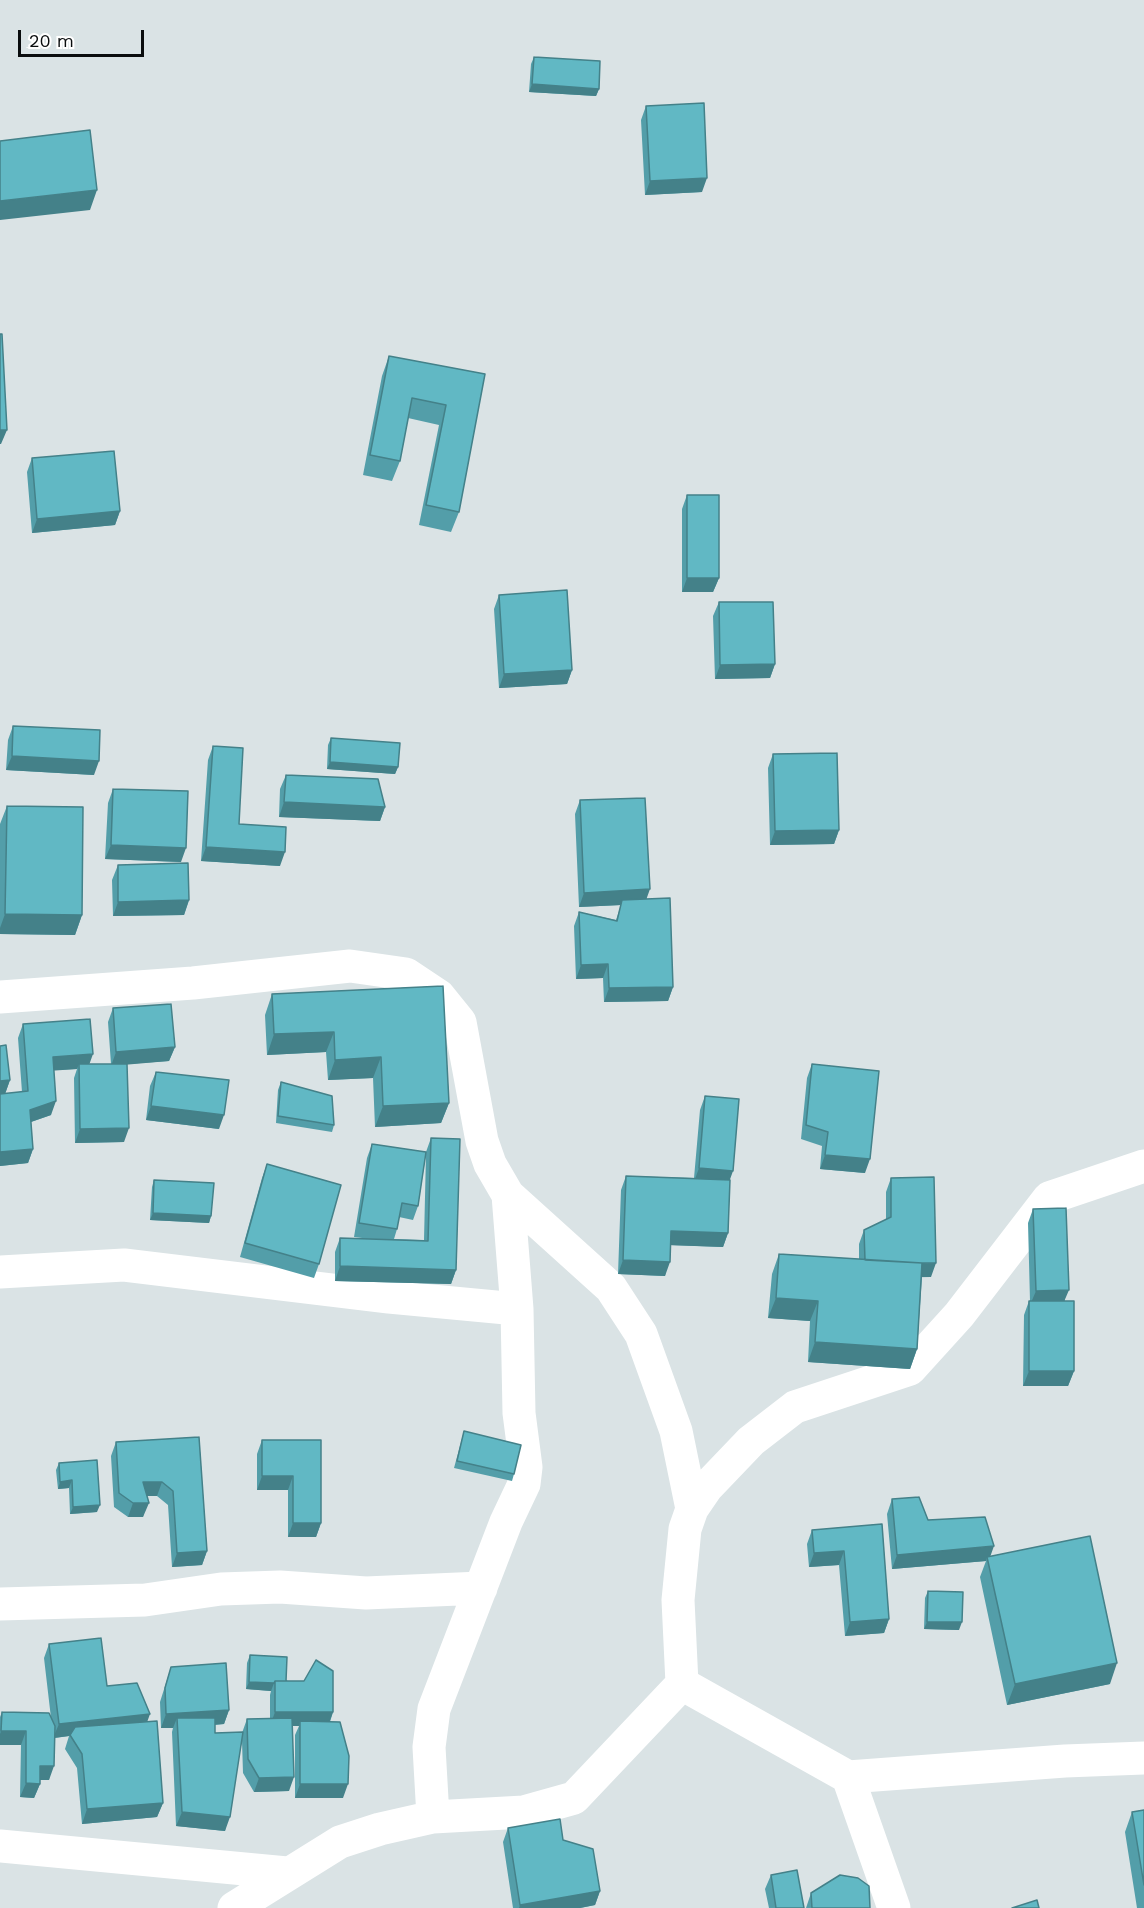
<!DOCTYPE html>
<html>
<head>
<meta charset="utf-8">
<style>
	body { margin:0 }
	#map { position:relative; width:1144px; height:1908px; overflow:hidden; background:#dae3e5; font-family:"Work Sans",sans-serif }
	canvas { display:block }
	.scale { position:absolute; left:18px; top:30px; width:126px; height:27px; box-sizing:border-box; border:3px solid #0a0d0e; border-top:0; padding-left:8px; font-size:18px; line-height:21px; white-space:nowrap; color:#0a0d0e; -webkit-text-stroke:4px #fff; paint-order:stroke }
</style>
</head>
<body>
<div id="map">
<canvas width="1144" height="1908"></canvas>
<div class="scale">20 m</div>
</div>
<script>
const g = document.querySelector('canvas').getContext('2d');
g.lineJoin = 'round';
function poly(rows) {
  const path = new Path2D();
  for (const r of rows) {
    path.moveTo(r[0], r[1]);
    for (let i = 2; i < r.length; i += 2) path.lineTo(r[i], r[i + 1]);
  }
  return path;
}
function strokePath(path, color, width, dash) {
  g.strokeStyle = color;
  g.lineWidth = width;
  g.lineCap = dash ? 'butt' : 'round';
  g.setLineDash(dash || []);
  g.stroke(path);
}
function fillPath(path, color) {
  g.fillStyle = color;
  g.fill(path, 'evenodd');
}
strokePath(poly([
	[0,997,193,983,350,966,406,974,439,996,460,1022,482,1141,490,1164,508,1195,611,1288,641,1334,676,1431,692,1509],
	[0,1272,124,1265,389,1297,517,1309],
	[0,1604,145,1600,221,1589,280,1587,366,1593,481,1588],
	[682,1684,848,1777,894,1908],
	[848,1777,1065,1761,1144,1758],
	[433,1817,429,1747,434,1709,506,1522,524,1484,526,1467,519,1413,517,1309,508,1195],
	[0,1846,287,1873],
	[234,1908,340,1842,380,1829,433,1817,524,1812,574,1798,682,1684,678,1600,685,1529,692,1509,707,1487,751,1441,795,1407,910,1369,959,1315,1049,1198,1144,1166]
]), '#fff', 33);
fillPath(poly([
	[534,57,599,89,596,96,529,92,531,64],
	[646,106,702,192,645,195,641,120],
	[389,356,485,374,459,512,451,532,419,525,439,425,408,418,400,461,392,481,363,475,382,376],
	[32,458,120,511,115,525,32,533,27,472],
	[687,495,719,578,713,592,682,592,682,509],
	[499,595,572,670,567,684,499,688,494,609],
	[719,602,775,664,770,678,715,679,713,616],
	[13,726,94,775,6,770,8,740],
	[331,738,398,767,395,774,327,769,328,745],
	[213,746,239,824,280,866,201,861,208,760],
	[773,754,839,830,834,844,770,845,768,768],
	[286,775,385,807,380,821,279,817,280,789],
	[113,789,181,862,105,859,108,803],
	[580,800,647,899,673,987,668,1001,604,1002,603,978,576,979,574,926,579,912,616,920,621,905,579,907,575,814],
	[7,806,82,915,75,935,0,934,0,824],
	[118,865,189,900,184,915,113,916,112,880],
	[443,986,449,1103,441,1123,375,1127,373,1078,328,1080,326,1052,267,1055,265,1015,272,994],
	[113,1008,175,1047,169,1061,127,1064,124,1142,75,1143,74,1078,77,1069,54,1070,51,1115,31,1122,33,1149,28,1163,0,1166,0,1046,10,1080,5,1094,22,1092,18,1038,23,1024,89,1064,111,1064,108,1022],
	[812,1064,865,1173,820,1169,822,1146,801,1139,807,1078],
	[156,1072,219,1129,146,1120,150,1086],
	[281,1082,334,1125,332,1132,276,1123,278,1090],
	[705,1096,729,1180,728,1233,723,1247,671,1245,665,1276,618,1274,621,1190,626,1176,694,1178,700,1110],
	[431,1138,456,1270,451,1284,335,1281,335,1252,340,1238,362,1238,354,1237,367,1158,372,1144,426,1152],
	[426,1154,424,1240,394,1239,397,1229,399,1217,413,1220,418,1206],
	[267,1164,319,1264,314,1278,240,1257,262,1178],
	[891,1178,931,1277,922,1277,917,1349,910,1369,808,1362,810,1321,768,1318,772,1274,779,1254,859,1259,859,1244,864,1230,886,1220,886,1192],
	[154,1180,211,1216,209,1223,150,1220,152,1187],
	[1033,1209,1065,1301,1074,1371,1068,1386,1023,1386,1024,1315,1029,1301,1030,1301,1028,1223],
	[464,1431,514,1474,512,1481,454,1468],
	[199,1437,207,1551,202,1565,172,1567,168,1505,157,1496,147,1496,143,1517,128,1517,114,1507,111,1456,116,1442],
	[262,1440,321,1440,321,1523,316,1537,288,1537,288,1490,257,1490,257,1454],
	[59,1463,97,1512,70,1514,69,1488,58,1489,56,1470],
	[892,1499,990,1556,1110,1684,1007,1705,980,1577,986,1561,892,1569,887,1514],
	[882,1524,889,1619,884,1633,845,1636,839,1565,809,1567,807,1544,812,1530],
	[928,1591,959,1630,924,1629,925,1598],
	[49,1644,147,1721,163,1803,157,1817,82,1824,77,1768,65,1749,69,1736,55,1738,49,1780,40,1780,40,1784,34,1798,20,1797,21,1745,0,1745,0,1717,2,1712,51,1718,44,1658],
	[250,1655,333,1712,330,1722,343,1798,295,1798,295,1735,299,1726,292,1726,289,1791,254,1792,243,1773,242,1741,225,1831,176,1826,172,1732,173,1728,161,1728,160,1702,171,1667,229,1710,224,1724,215,1725,215,1733,242,1733,247,1719,270,1719,270,1695,271,1691,246,1689,247,1663],
	[1144,1810,1144,1908,1137,1908,1125,1832,1132,1812],
	[508,1828,563,1840,600,1891,595,1905,580,1908,513,1908,503,1842],
	[771,1875,804,1908,769,1908,765,1889],
	[811,1893,870,1908,806,1908]
]), '#539ea9');
fillPath(poly([
	[532,84,599,89,596,96,529,92],
	[707,178,702,192,645,195,650,181],
	[97,190,90,210,0,220,0,201],
	[0,430,7,430,1,444,0,444],
	[120,511,115,525,32,533,37,519],
	[687,578,719,578,713,592,682,592],
	[775,664,770,678,715,679,720,665],
	[572,670,567,684,499,688,504,674],
	[12,756,99,761,94,775,6,770],
	[330,762,398,767,395,774,327,769],
	[284,802,385,807,380,821,279,817],
	[839,830,834,844,770,845,775,831],
	[111,845,186,848,181,862,105,859],
	[206,847,285,852,280,866,201,861],
	[650,889,645,903,622,900,621,905,579,907,584,893],
	[189,900,184,915,113,916,118,902],
	[5,914,82,915,75,935,0,934,0,928],
	[608,964,603,978,576,979,581,965],
	[673,987,668,1001,604,1002,609,988],
	[334,1032,326,1052,267,1055,274,1034],
	[175,1047,169,1061,111,1066,116,1052],
	[93,1054,88,1068,79,1064,77,1069,48,1071,53,1057],
	[381,1057,373,1078,328,1080,335,1060],
	[10,1080,5,1094,0,1094,0,1081],
	[56,1101,51,1115,25,1124,30,1110],
	[449,1103,441,1123,375,1127,383,1106],
	[151,1106,224,1115,219,1129,146,1120],
	[129,1128,124,1142,75,1143,80,1129],
	[33,1149,28,1163,0,1166,0,1152],
	[825,1155,870,1159,865,1173,820,1169],
	[699,1168,733,1171,728,1185,694,1182],
	[153,1213,211,1216,209,1223,150,1220],
	[671,1231,728,1233,723,1247,666,1245],
	[623,1260,670,1262,665,1276,618,1274],
	[936,1263,931,1277,860,1278,865,1264],
	[340,1266,456,1270,451,1284,335,1281],
	[1069,1290,1063,1304,1030,1305,1036,1291],
	[776,1298,818,1301,810,1321,768,1318],
	[815,1342,917,1349,910,1369,808,1362],
	[1029,1371,1074,1371,1068,1386,1023,1386],
	[262,1476,293,1476,288,1490,257,1490],
	[72,1480,69,1488,58,1489,60,1482],
	[143,1482,162,1482,157,1496,138,1496],
	[133,1503,149,1503,143,1517,128,1517],
	[100,1505,97,1512,70,1514,73,1507],
	[293,1523,321,1523,316,1537,288,1537],
	[994,1546,989,1560,987,1557,986,1561,892,1569,897,1555],
	[207,1551,202,1565,172,1567,177,1553],
	[844,1551,839,1565,809,1567,814,1553],
	[889,1619,884,1633,845,1636,850,1622],
	[927,1622,962,1622,959,1630,924,1629],
	[1117,1663,1110,1684,1007,1705,1015,1684],
	[249,1682,274,1683,271,1691,246,1689],
	[229,1710,224,1724,177,1727,177,1718,173,1728,161,1728,166,1714],
	[275,1712,333,1712,328,1726,300,1721,299,1726,270,1726],
	[150,1714,145,1728,70,1735,69,1736,53,1738,59,1724],
	[1,1731,26,1731,21,1745,0,1745,0,1734],
	[40,1766,54,1766,49,1780,35,1780],
	[294,1777,289,1791,254,1792,259,1778],
	[26,1783,40,1784,34,1798,20,1797],
	[300,1784,348,1784,343,1798,295,1798],
	[163,1803,157,1817,82,1824,87,1809],
	[182,1812,230,1817,225,1831,176,1826],
	[600,1891,595,1905,580,1908,519,1908,520,1905]
]), '#448189');
const building = poly([
	[534,57,600,61,599,89,532,84,534,57],
	[704,103,707,178,650,181,646,106,704,103],
	[90,130,97,190,0,201,0,141,90,130],
	[0,334,2,334,7,430,0,430,0,334],
	[389,356,485,374,459,512,426,505,446,405,412,398,400,461,370,455,389,356],
	[114,451,120,511,37,519,32,458,114,451],
	[687,495,719,495,719,578,687,578,687,495],
	[567,590,572,670,504,674,499,595,567,590],
	[719,602,773,602,775,664,720,665,719,602],
	[13,726,100,730,99,761,12,756,13,726],
	[331,738,400,743,398,767,330,762,331,738],
	[213,746,243,748,239,824,286,827,285,852,206,847,213,746],
	[837,753,839,830,775,831,773,754,837,753],
	[286,775,378,779,385,807,284,802,286,775],
	[113,789,188,791,186,848,111,845,113,789],
	[645,798,650,889,584,893,580,800,645,798],
	[7,806,83,807,82,915,5,914,7,806],
	[188,863,189,900,118,902,118,865,188,863],
	[670,898,673,987,609,988,608,964,581,965,579,912,617,921,622,900,670,898],
	[443,986,449,1103,383,1106,381,1057,335,1060,334,1032,274,1034,272,994,443,986],
	[171,1004,175,1047,116,1052,113,1008,171,1004],
	[90,1019,93,1054,53,1057,56,1101,30,1110,33,1149,0,1152,0,1094,28,1091,23,1024,90,1019],
	[6,1045,10,1080,0,1081,0,1046,6,1045],
	[79,1064,127,1064,129,1128,80,1129,79,1064],
	[812,1064,879,1071,870,1159,825,1155,828,1132,806,1125,812,1064],
	[156,1072,229,1080,224,1115,151,1106,156,1072],
	[281,1082,332,1096,334,1125,278,1116,281,1082],
	[705,1096,739,1099,733,1171,699,1168,705,1096],
	[431,1138,460,1139,456,1270,340,1266,340,1238,428,1241,431,1138],
	[372,1144,426,1152,418,1206,402,1203,397,1229,359,1223,372,1144],
	[267,1164,341,1185,319,1264,245,1243,267,1164],
	[626,1176,730,1180,728,1233,671,1231,670,1262,623,1260,626,1176],
	[934,1177,936,1263,922,1263,865,1260,864,1230,891,1217,891,1178,934,1177],
	[154,1180,214,1183,211,1216,153,1213,154,1180],
	[1066,1208,1069,1290,1036,1291,1033,1209,1066,1208],
	[779,1254,922,1263,917,1349,815,1342,818,1301,776,1298,779,1254],
	[1029,1301,1074,1301,1074,1371,1029,1371,1029,1301],
	[464,1431,521,1445,514,1474,457,1461,464,1431],
	[199,1437,207,1551,177,1553,173,1491,162,1482,143,1482,149,1503,133,1503,119,1493,116,1442,199,1437],
	[262,1440,321,1440,321,1523,293,1523,293,1476,262,1476,262,1440],
	[97,1460,100,1505,73,1507,72,1480,60,1482,59,1463,97,1460],
	[919,1497,928,1520,985,1517,994,1546,897,1555,892,1499,919,1497],
	[882,1524,889,1619,850,1622,844,1551,814,1553,812,1530,882,1524],
	[1090,1536,1117,1663,1015,1684,987,1557,1090,1536],
	[928,1591,963,1592,962,1622,927,1622,928,1591],
	[101,1638,107,1686,137,1683,150,1714,59,1724,49,1644,101,1638],
	[250,1655,287,1657,286,1681,275,1681,274,1683,249,1682,250,1655],
	[316,1660,333,1671,333,1712,275,1712,275,1681,304,1681,316,1660],
	[226,1663,229,1710,166,1714,165,1688,171,1667,226,1663],
	[2,1712,49,1713,55,1726,54,1766,40,1766,40,1784,26,1783,26,1731,1,1731,2,1712],
	[177,1718,215,1718,215,1733,243,1732,230,1817,182,1812,177,1718],
	[292,1718,294,1777,259,1778,248,1759,247,1719,292,1718],
	[157,1721,163,1803,87,1809,82,1754,70,1735,75,1727,157,1721],
	[300,1721,340,1722,349,1756,348,1784,300,1784,300,1721],
	[1144,1810,1144,1885,1132,1812,1144,1810],
	[560,1819,563,1840,593,1849,600,1891,520,1905,508,1828,560,1819],
	[797,1870,804,1908,776,1908,771,1875,797,1870],
	[840,1875,858,1878,869,1886,870,1908,812,1908,811,1893,840,1875],
	[1037,1900,1039,1908,1012,1908,1037,1900]
]);
fillPath(building, '#61b8c4');
strokePath(building, '#448189', 1.5);
</script>
</body>
</html>
